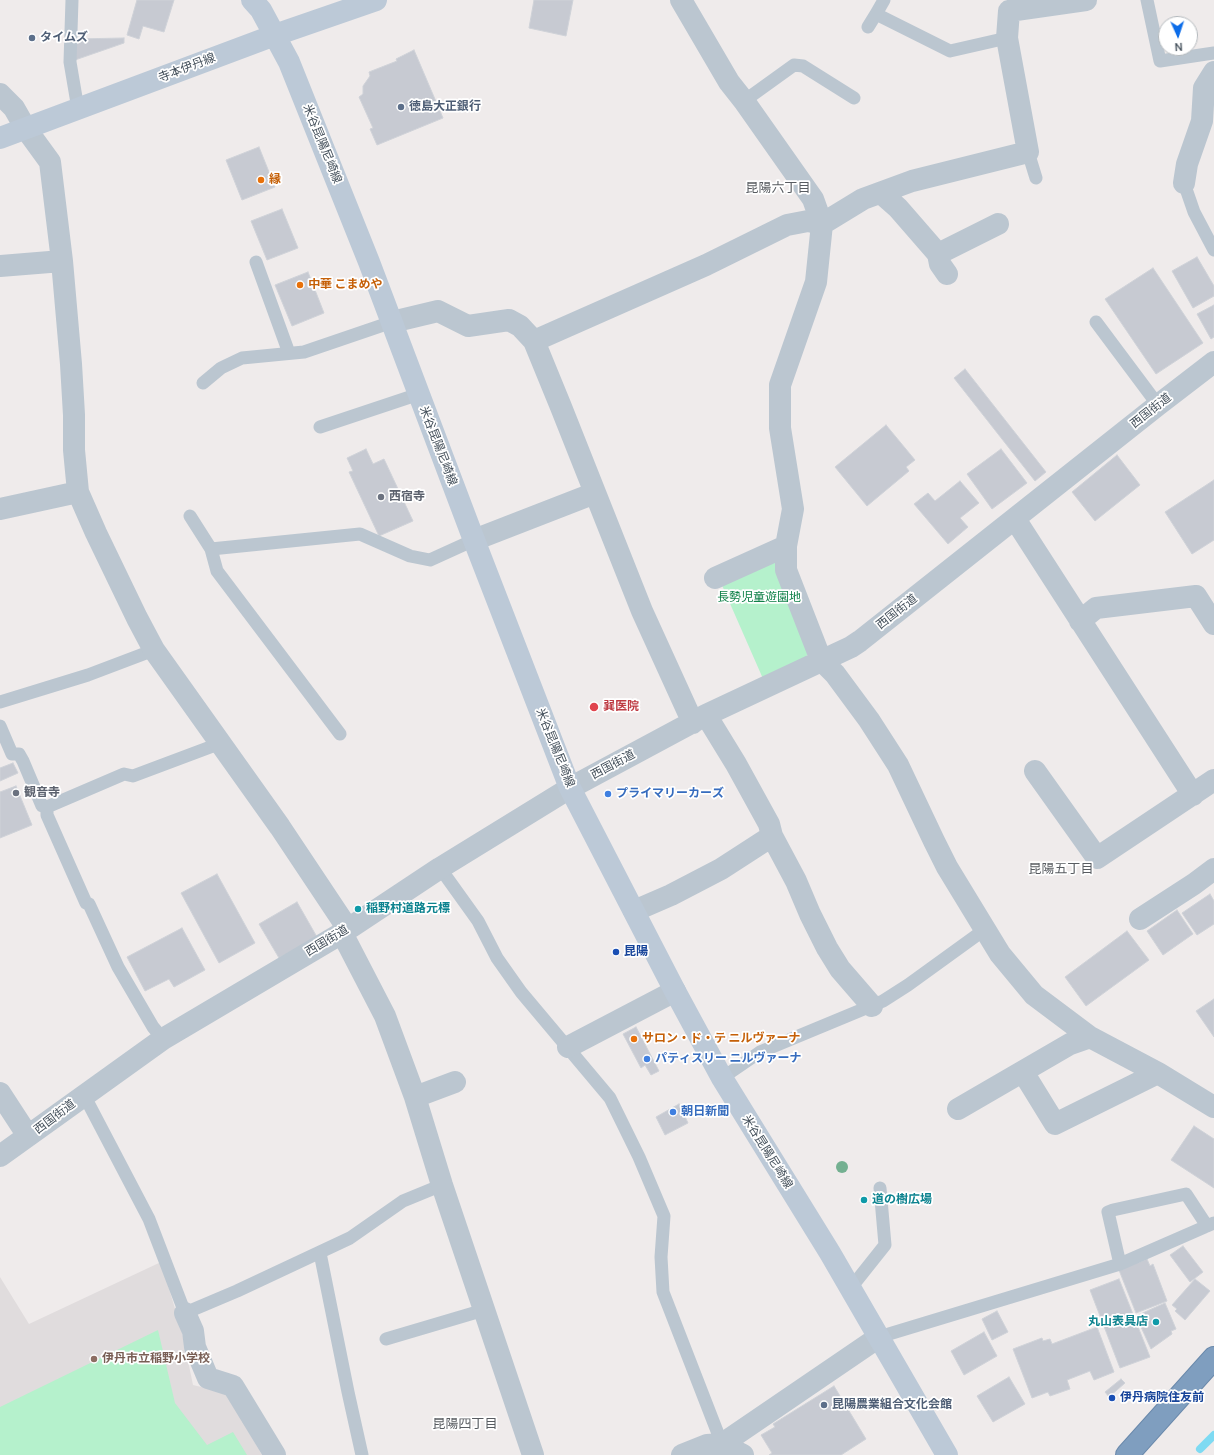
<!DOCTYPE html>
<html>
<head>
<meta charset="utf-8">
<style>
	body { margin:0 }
	#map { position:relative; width:1214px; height:1455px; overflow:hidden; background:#efebeb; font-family:Manrope,sans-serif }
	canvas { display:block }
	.north { position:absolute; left:1158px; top:16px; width:40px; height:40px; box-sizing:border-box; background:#fff; border:1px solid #b4b9bd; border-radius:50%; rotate:177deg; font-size:11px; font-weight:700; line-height:16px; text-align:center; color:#434f5a }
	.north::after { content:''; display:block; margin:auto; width:14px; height:18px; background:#0b6ce9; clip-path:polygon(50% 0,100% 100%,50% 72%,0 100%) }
</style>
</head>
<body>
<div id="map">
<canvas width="1214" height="1455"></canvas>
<div class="north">N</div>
</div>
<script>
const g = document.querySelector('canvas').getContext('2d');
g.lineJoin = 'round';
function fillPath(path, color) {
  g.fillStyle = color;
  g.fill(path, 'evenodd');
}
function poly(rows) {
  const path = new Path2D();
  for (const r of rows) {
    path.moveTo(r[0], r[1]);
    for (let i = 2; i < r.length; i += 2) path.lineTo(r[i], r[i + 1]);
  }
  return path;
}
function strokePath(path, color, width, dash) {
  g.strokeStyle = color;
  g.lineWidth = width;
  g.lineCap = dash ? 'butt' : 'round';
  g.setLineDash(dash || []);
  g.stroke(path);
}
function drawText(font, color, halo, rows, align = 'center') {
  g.font = font + ' Manrope,"Noto Sans JP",sans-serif';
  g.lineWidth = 3.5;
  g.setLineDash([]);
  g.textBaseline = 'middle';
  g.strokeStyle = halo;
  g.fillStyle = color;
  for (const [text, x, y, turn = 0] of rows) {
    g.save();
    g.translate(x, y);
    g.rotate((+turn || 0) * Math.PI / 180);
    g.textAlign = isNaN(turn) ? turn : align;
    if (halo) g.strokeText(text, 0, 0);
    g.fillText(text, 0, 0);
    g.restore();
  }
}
fillPath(poly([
	[161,1262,182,1332,193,1385,226,1393,262,1455,0,1455,0,1277,29,1324]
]), '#e0dcdd');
fillPath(poly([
	[779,559,808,649,806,660,764,681,721,583],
	[158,1330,175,1403,207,1445,233,1432,247,1455,0,1455,0,1407]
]), '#b5f1cc');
strokePath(poly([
	[1200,1449,1214,1435]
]), '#7edaf2', 8);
const building = poly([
	[137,0,174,0,164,32,143,26,139,39,127,35,137,0],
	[534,0,573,0,566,36,529,28,534,0],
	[124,38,124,43,75,60,75,39,124,38],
	[414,50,443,118,377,145,370,129,373,128,359,97,363,94,363,86,370,76,369,72,397,61,396,59,414,50],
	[259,147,275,187,242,200,226,160,259,147],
	[282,209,298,248,267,260,251,221,282,209],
	[1197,257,1214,286,1214,296,1193,308,1172,271,1197,257],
	[1153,268,1203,343,1156,374,1105,299,1153,268],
	[308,272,324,313,292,326,275,285,308,272],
	[1214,305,1214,337,1211,339,1197,314,1214,305],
	[965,369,1046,472,1035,481,954,378,965,369],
	[886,425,915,460,906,467,909,471,867,506,835,467,886,425],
	[366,449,373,464,384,459,413,521,379,536,349,472,353,471,347,458,366,449],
	[1001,449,1027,483,992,509,967,474,1001,449],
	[1117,455,1140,485,1095,521,1072,492,1117,455],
	[1214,480,1214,540,1192,554,1165,512,1214,480],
	[960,481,979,503,960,518,968,527,948,544,914,504,928,493,935,501,960,481],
	[13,763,18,773,0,781,0,768,13,763],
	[16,786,32,825,0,838,0,792,16,786],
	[217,874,255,943,219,963,181,893,217,874],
	[1210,894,1214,901,1214,924,1197,935,1182,913,1210,894],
	[297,902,317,937,279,958,259,924,297,902],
	[1177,910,1193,934,1163,955,1147,931,1177,910],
	[182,928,205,970,174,987,169,979,145,991,127,957,182,928],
	[1127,931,1149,960,1086,1006,1065,977,1127,931],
	[1214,999,1214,1037,1196,1011,1214,999],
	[636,1027,659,1071,651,1075,645,1065,641,1068,623,1034,636,1027],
	[679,1104,688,1123,665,1135,656,1117,679,1104],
	[1194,1126,1214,1139,1214,1188,1171,1160,1194,1126],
	[1183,1246,1203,1272,1190,1282,1170,1255,1183,1246],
	[1147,1259,1150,1266,1153,1264,1167,1301,1136,1313,1119,1270,1147,1259],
	[1119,1279,1150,1357,1120,1368,1090,1290,1119,1279],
	[1195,1279,1210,1291,1185,1320,1175,1311,1177,1309,1172,1305,1195,1279],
	[1165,1303,1176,1329,1171,1331,1172,1334,1151,1349,1136,1316,1165,1303],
	[997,1311,1008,1332,992,1340,982,1319,997,1311],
	[1097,1327,1114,1372,1094,1380,1090,1371,1067,1380,1070,1389,1050,1396,1048,1392,1032,1398,1013,1349,1042,1338,1043,1341,1050,1339,1052,1344,1097,1327],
	[984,1332,997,1356,964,1375,951,1351,984,1332],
	[1009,1377,1025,1404,993,1422,977,1396,1009,1377],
	[1121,1379,1125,1383,1109,1397,1105,1392,1121,1379],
	[834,1386,866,1439,841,1455,769,1455,772,1453,761,1435,775,1427,773,1424,834,1386]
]);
fillPath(building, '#c7cad2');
strokePath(building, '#cfd2d8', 1);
const highway = poly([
	[1127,1455,1214,1358]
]);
strokePath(highway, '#6a89ab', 24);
strokePath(poly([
	[72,0,70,62,78,109],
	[884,0,876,14,950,51,1007,38],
	[1147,0,1160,61,1214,53],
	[868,27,876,14],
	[744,101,794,65,803,66,854,98],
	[1028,152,1036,178],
	[1184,183,1194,212,1214,250],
	[256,262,289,353],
	[1096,322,1158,405],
	[203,383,221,368,242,358,304,352,392,322],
	[320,427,419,394],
	[190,516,211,549,217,571,340,734],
	[211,549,360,534,410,556,430,560,474,540],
	[0,702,88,675,154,650],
	[0,726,12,754,19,754,23,761,42,806,47,807,47,815,86,903,89,904,118,967,153,1027,163,1039],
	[47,807,124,774,133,776,221,743],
	[440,868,478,921,497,958,521,992,610,1098,639,1157,664,1216,661,1257,663,1292,722,1444],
	[722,1078,760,1052,883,1001,908,985,984,930],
	[84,1095,149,1219,185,1313,237,1291,350,1238,403,1201,442,1185],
	[320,1253,348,1392,362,1455],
	[1120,1264,1108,1212,1113,1210,1186,1194,1207,1226],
	[850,1289,885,1245,880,1188],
	[879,1337,1120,1264,1214,1223],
	[386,1339,484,1310]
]), '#bbc6d0', 13);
strokePath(poly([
	[681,0,729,82,744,101,813,199,822,224,816,282,780,385,780,428,793,509,786,546,786,570,821,660,835,674,869,720,898,765,934,841,947,867,1000,954,1034,995,1090,1037,1158,1073,1214,1107],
	[0,94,14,108,26,129,50,162,62,261,71,364,74,415,74,450,78,492,96,533,137,618,154,650,280,827,344,923,342,933,385,1016,415,1097,442,1185,533,1455],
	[1184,183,1187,164,1202,121,1204,88,1214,72],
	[881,193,898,208,938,254,998,224],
	[938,254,940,264,947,274],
	[0,266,62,261],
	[392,322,438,311,468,326,509,320,520,326,534,341,561,407,642,611,693,723],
	[534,341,706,265,787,225,808,221,822,224,863,199,912,181,1028,152,1007,38,1009,11,1086,0],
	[0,509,78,492],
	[1015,519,1193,795],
	[474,540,595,493],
	[715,578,786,546],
	[1080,621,1096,608,1196,596,1214,624],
	[706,715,736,764,769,824,772,836,796,881,810,914,827,948,840,969,872,1006],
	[1035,771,1097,858,1214,780],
	[634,911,671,895,721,869,772,836],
	[1140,919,1194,884,1214,869],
	[568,1047,675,991],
	[1023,1072,1055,1124,1158,1073],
	[0,1093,28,1136],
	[415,1097,455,1082],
	[958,1109,1070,1044,1090,1037],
	[0,1156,163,1039,342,933,440,868,570,788,706,715,851,647,860,641,1158,405,1214,362],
	[185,1313,193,1331,195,1347,208,1378,233,1386,275,1455],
	[722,1444,743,1455],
	[682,1455,707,1445,722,1444,879,1337]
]), '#bbc6d0', 22);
strokePath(poly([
	[252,0,261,10,289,62,369,262,474,540,570,788,675,991,722,1078,830,1253,947,1455],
	[0,138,275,35,376,0]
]), '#bcc9d7', 22);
strokePath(highway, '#7f9ebf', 22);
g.fillStyle = '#74b091';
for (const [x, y] of [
	[842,1167]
]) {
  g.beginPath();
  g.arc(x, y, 6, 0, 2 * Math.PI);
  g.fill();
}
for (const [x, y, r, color] of [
	[32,38,4,"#5c6f8a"],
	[401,107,4,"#5c6f8a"],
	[261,180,4,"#e8710a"],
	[300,285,4,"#e8710a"],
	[381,497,4,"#6b7280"],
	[594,707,5,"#e0444e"],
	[16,793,4,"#6b7280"],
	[608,794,4,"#3f7fe0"],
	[358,909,4,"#0f9aa8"],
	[616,952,4,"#1a4fb4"],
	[634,1039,4,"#e8710a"],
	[647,1059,4,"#3f7fe0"],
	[673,1112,4,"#3f7fe0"],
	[864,1200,4,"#0f9aa8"],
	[1156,1322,4,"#0f9aa8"],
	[94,1359,4,"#8d6e63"],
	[1112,1398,4,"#1a4fb4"],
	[824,1405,4,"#5c6f8a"]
]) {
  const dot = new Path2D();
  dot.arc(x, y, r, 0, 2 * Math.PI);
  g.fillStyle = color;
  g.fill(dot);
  strokePath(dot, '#fff', 1.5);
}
drawText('bold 12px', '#4e5e75', '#fff', [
	["タイムズ",40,38],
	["徳島大正銀行",409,107],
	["昆陽農業組合文化会館",832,1405]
], 'left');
drawText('12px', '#434f5a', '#fff', [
	["寺本伊丹線",187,68,-21],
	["米谷昆陽尼崎線",322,144,68],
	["西国街道",1151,411,-38],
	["米谷昆陽尼崎線",438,446,69],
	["西国街道",897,612,-38],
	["米谷昆陽尼崎線",555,748,68],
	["西国街道",613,765,-28],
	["西国街道",327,941,-31],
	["西国街道",55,1117,-37],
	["米谷昆陽尼崎線",767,1152,58]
]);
drawText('bold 12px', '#c56008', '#fff', [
	["縁",269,180],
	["中華 こまめや",308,285],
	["サロン・ド・テ ニルヴァーナ",642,1039]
], 'left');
drawText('bold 12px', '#5b616d', '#fff', [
	["西宿寺",389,497],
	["観音寺",24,793]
], 'left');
drawText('12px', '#0f8048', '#fff', [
	["長勢児童遊園地",759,598]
]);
drawText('bold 12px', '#be3a42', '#fff', [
	["巽医院",603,707]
], 'left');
drawText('bold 12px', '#366cbe', '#fff', [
	["プライマリーカーズ",616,794],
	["パティスリー ニルヴァーナ",655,1059],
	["朝日新聞",681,1112]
], 'left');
drawText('bold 12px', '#0d838f', '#fff', [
	["稲野村道路元標",366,909],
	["道の樹広場",872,1200],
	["丸山表具店",1148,1322,"right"]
], 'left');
drawText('bold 12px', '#164399', '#fff', [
	["昆陽",624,952],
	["伊丹病院住友前",1120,1398]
], 'left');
drawText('bold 12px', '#785e54', '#fff', [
	["伊丹市立稲野小学校",102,1359]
], 'left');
drawText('13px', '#585c61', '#fff', [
	["昆陽六丁目",778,188],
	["昆陽五丁目",1061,869],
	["昆陽四丁目",465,1424]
]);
</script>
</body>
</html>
